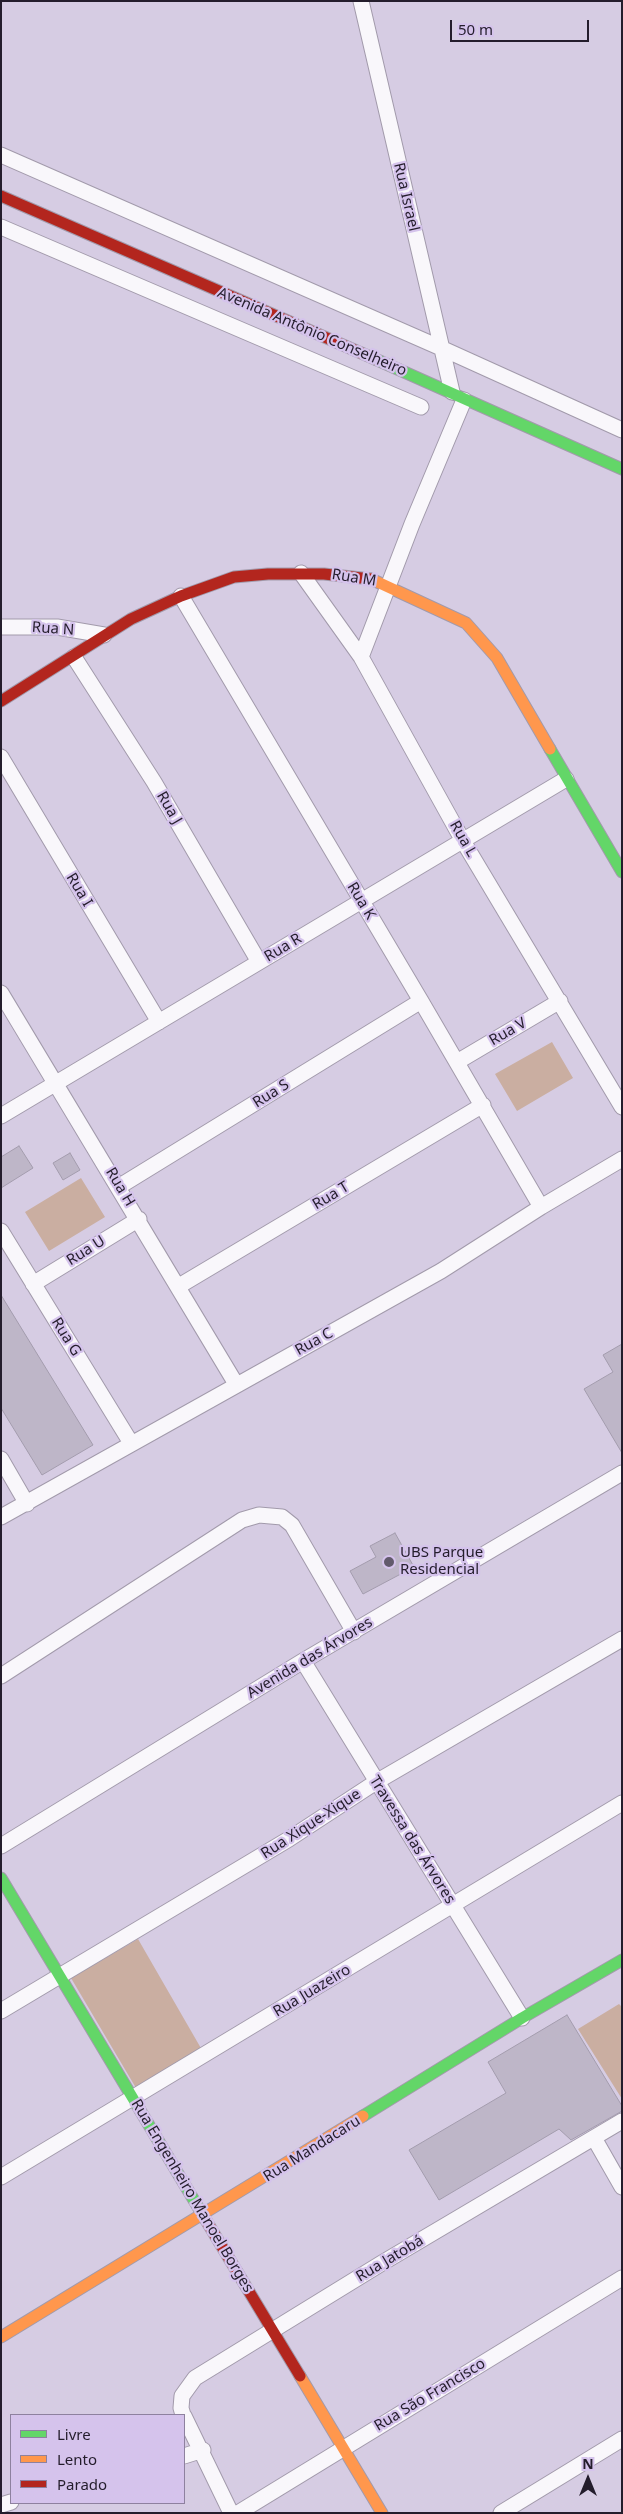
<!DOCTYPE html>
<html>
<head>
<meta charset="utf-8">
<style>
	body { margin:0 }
	#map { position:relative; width:623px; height:2514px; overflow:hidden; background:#d6cce3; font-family:"Noto Sans",sans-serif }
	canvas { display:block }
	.frame { position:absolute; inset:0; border:2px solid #241d2c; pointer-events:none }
	.legend { position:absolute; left:10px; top:2414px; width:175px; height:90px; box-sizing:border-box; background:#d5c3ec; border:1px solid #8e819f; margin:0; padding:6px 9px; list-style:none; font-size:15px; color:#241d2c }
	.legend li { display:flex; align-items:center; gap:10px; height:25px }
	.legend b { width:25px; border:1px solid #8e819f }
	.north { position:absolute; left:563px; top:2454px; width:50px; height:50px; -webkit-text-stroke:4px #d5c3ec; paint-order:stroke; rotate:0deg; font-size:14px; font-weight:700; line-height:20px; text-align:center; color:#241d2c }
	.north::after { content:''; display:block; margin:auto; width:18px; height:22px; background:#241d2c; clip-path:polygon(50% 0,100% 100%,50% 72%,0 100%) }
	.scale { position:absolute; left:450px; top:20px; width:139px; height:22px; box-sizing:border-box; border:2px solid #241d2c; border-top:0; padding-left:6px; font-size:15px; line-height:18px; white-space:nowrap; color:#241d2c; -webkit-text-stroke:4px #d5c3ec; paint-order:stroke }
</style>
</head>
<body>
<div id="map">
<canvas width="623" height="2514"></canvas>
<div class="frame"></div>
<ul class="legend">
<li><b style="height:6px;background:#63d668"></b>Livre</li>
<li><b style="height:6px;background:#ff974d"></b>Lento</li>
<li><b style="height:6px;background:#b3261e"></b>Parado</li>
</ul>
<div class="north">N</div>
<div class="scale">50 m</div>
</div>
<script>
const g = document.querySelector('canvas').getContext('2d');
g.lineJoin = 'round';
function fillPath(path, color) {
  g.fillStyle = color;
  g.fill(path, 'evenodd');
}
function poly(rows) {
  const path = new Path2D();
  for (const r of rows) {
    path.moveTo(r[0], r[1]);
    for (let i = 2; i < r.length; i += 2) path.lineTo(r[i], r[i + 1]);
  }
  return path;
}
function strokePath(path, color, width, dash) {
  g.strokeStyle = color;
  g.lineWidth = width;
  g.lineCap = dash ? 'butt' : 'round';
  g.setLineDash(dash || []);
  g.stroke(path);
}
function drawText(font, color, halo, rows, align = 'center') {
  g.font = font + ' "Noto Sans",sans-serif';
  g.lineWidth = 4.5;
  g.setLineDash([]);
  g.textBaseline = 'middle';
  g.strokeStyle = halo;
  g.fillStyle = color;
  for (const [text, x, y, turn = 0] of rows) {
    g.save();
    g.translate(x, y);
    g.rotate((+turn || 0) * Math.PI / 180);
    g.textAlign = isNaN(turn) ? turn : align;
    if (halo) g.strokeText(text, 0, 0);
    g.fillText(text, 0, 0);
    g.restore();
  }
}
fillPath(poly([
	[552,1042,573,1078,517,1111,495,1074],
	[81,1178,105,1217,49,1251,25,1212],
	[138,1939,202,2050,136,2088,71,1978],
	[619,2004,622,2007,622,2099,578,2029]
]), '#caaea1');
const building = poly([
	[19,1146,33,1168,1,1188,1,1157,19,1146],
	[70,1153,80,1170,63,1180,53,1163,70,1153],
	[1,1295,93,1445,42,1475,1,1408,1,1295],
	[622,1344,622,1453,584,1389,613,1372,603,1355,622,1344],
	[395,1533,414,1567,363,1594,350,1571,376,1557,370,1546,395,1533],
	[567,2015,622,2106,622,2111,571,2140,559,2129,439,2200,409,2150,506,2093,488,2062,567,2015]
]);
fillPath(building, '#beb6c8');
strokePath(building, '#a39cad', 1);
const street = poly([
	[361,1,452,392],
	[1,155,441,348,622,430],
	[1,227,421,407],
	[301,573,361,657,463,841,622,1107],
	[181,596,421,1001,541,1207],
	[1,627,57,627,104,635],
	[74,657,154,782,259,962],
	[361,657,412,524,464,400],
	[1,757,159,1022],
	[1,993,236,1384],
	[457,1062,560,1001],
	[1,1116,566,779],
	[120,1186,421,1001],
	[1,1231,131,1443],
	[33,1284,139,1219],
	[179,1286,483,1105],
	[1,1459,27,1504],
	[1,1517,441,1271,541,1207,622,1159],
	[303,1661,522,2018],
	[1,1676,242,1520,259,1515,282,1517,292,1525,354,1632],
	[1,1846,303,1661,622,1473],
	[1,2011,289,1839,376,1782,622,1639],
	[594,2138,622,2187],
	[1,2177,622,1803],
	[183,2415,181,2408,182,2396,195,2378,382,2263,622,2121],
	[184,2416,231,2513],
	[184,2456,203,2450],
	[1,2505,11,2502],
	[238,2513,622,2278],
	[501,2513,622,2439]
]);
const fast = poly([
	[375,359,622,469],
	[550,749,622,872],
	[1,1878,201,2212],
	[363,2116,522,2018,622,1960]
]);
const slow = poly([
	[371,579,466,623,497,658,550,749],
	[1,2337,363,2116],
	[300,2376,382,2513]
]);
const jam = poly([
	[1,196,375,359],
	[1,701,131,619,181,596,234,577,268,574,324,574,371,579],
	[201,2212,300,2376]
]);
strokePath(street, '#a29aab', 17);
strokePath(fast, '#a29aab', 13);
strokePath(slow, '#a29aab', 13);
strokePath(jam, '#a29aab', 13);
strokePath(street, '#f9f7fb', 15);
strokePath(fast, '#63d668', 11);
strokePath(slow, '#ff974d', 11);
strokePath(jam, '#b3261e', 11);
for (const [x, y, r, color] of [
	[389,1562,6,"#625a6c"]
]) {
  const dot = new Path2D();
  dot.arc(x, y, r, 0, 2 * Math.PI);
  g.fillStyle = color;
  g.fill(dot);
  strokePath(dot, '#d5c3ec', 2);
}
drawText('15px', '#241d2c', '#d5c3ec', [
	["Rua Israel",406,197,77],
	["Avenida Antônio Conselheiro",312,332,23],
	["Rua M",354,578,9],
	["Rua N",53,629,4],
	["Rua J",169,808,60],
	["Rua L",463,839,60],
	["Rua I",79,890,59],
	["Rua K",361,901,59],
	["Rua R",283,948,-31],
	["Rua V",508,1032,-30],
	["Rua S",271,1094,-32],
	["Rua H",120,1187,59],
	["Rua T",331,1196,-31],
	["Rua U",86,1251,-32],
	["Rua G",66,1337,58],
	["Rua C",314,1342,-29],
	["Avenida das Árvores",310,1658,-31],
	["Rua Xique-Xique",311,1824,-33],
	["Travessa das Árvores",412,1840,58],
	["Rua Juazeiro",312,1991,-31],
	["Rua Mandacaru",312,2149,-32],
	["Rua Engenheiro Manoel Borges",192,2196,59],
	["Rua Jatobá",390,2259,-31],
	["Rua São Francisco",430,2395,-31]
]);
drawText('15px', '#241d2c', '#d5c3ec', [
	["UBS Parque",400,1553],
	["Residencial",400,1570]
], 'left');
</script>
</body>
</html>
